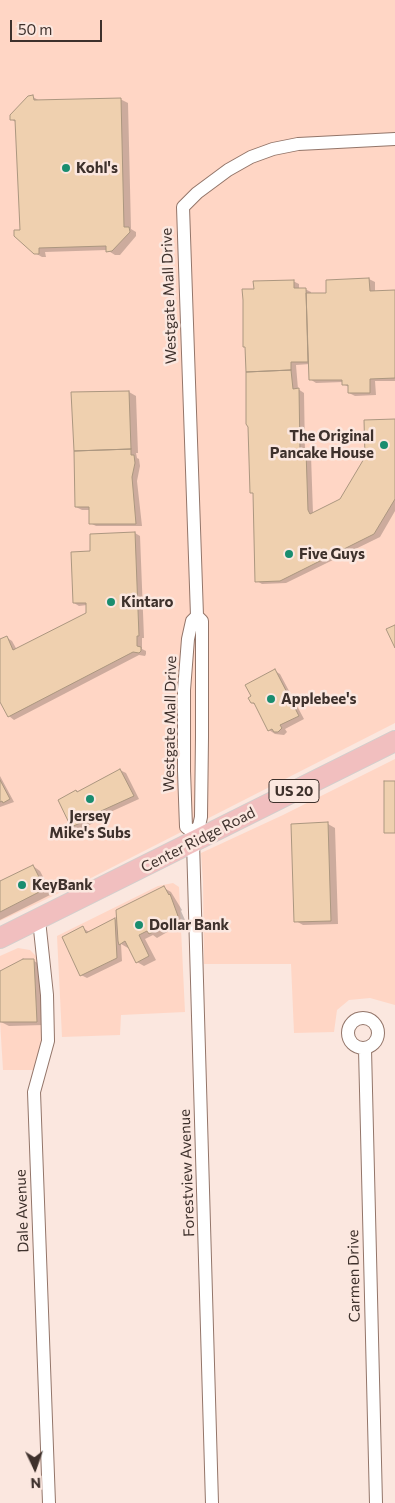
<!DOCTYPE html>
<html>
<head>
<meta charset="utf-8">
<style>
	body { margin:0 }
	#map { position:relative; width:395px; height:1503px; overflow:hidden; background:#fbe7df; font-family:Commissioner,sans-serif }
	canvas { display:block }
	.north { position:absolute; left:10px; top:1443px; width:50px; height:50px; -webkit-text-stroke:4px #fbe7df; paint-order:stroke; rotate:177deg; font-size:14px; font-weight:700; line-height:20px; text-align:center; color:#3e312c }
	.north::after { content:''; display:block; margin:auto; width:18px; height:22px; background:#3e312c; clip-path:polygon(50% 0,100% 100%,50% 72%,0 100%) }
	.scale { position:absolute; left:10px; top:20px; width:92px; height:22px; box-sizing:border-box; border:2px solid #3e312c; border-top:0; padding-left:6px; font-size:15px; line-height:18px; white-space:nowrap; color:#3e312c; -webkit-text-stroke:4px #fbe7df; paint-order:stroke }
</style>
</head>
<body>
<div id="map">
<canvas width="395" height="1503"></canvas>
<div class="north">N</div>
<div class="scale">50 m</div>
</div>
<script>
const g = document.querySelector('canvas').getContext('2d');
g.lineJoin = 'round';
function fillPath(path, color) {
  g.fillStyle = color;
  g.fill(path, 'evenodd');
}
function poly(rows) {
  const path = new Path2D();
  for (const r of rows) {
    if (r.length === 3) {
      path.moveTo(r[0] + r[2], r[1]);
      path.arc(r[0], r[1], r[2], 0, 2 * Math.PI);
      continue;
    }
    path.moveTo(r[0], r[1]);
    for (let i = 2; i < r.length; i += 2) path.lineTo(r[i], r[i + 1]);
  }
  return path;
}
function strokePath(path, color, width, dash) {
  g.strokeStyle = color;
  g.lineWidth = width;
  g.lineCap = dash ? 'butt' : 'round';
  g.setLineDash(dash || []);
  g.stroke(path);
}
function drawText(font, color, halo, rows, align = 'center') {
  g.font = font + ' Commissioner,sans-serif';
  g.lineWidth = 5;
  g.setLineDash([]);
  g.textBaseline = 'middle';
  g.strokeStyle = halo;
  g.fillStyle = color;
  for (const [text, x, y, turn = 0] of rows) {
    g.save();
    g.translate(x, y);
    g.rotate((+turn || 0) * Math.PI / 180);
    g.textAlign = isNaN(turn) ? turn : align;
    if (halo) g.strokeText(text, 0, 0);
    g.fillText(text, 0, 0);
    g.restore();
  }
}
fillPath(poly([
	[0,0,395,0,395,723,93,877,0,921],
	[395,759,395,1005,370,998,349,1000,337,1010,334,1032,294,1033,291,964,204,964,203,882,201,853,283,815],
	[173,883,179,887,185,1012,121,1015,120,1035,62,1037,57,936,158,886],
	[18,948,30,950,40,960,43,1028,42,1050,37,1070,3,1070,0,1021,0,956]
]), '#ffd6c5');
fillPath(poly([
	[33,97,40,101,120,99,128,103,131,229,136,232,136,236,120,255,115,255,107,250,45,252,46,257,42,257,35,253,21,231,17,123,11,119],
	[369,279,375,282,375,292,395,291,395,381,375,381,376,395,355,396,349,393,349,387,343,384,343,382,316,383,310,379,310,364,296,365,298,389,304,393,305,452,311,455,313,514,341,500,395,420,395,511,380,537,286,583,262,584,257,581,254,494,251,492,255,291,293,281,299,284,299,289,305,289,311,292,311,294,328,294,327,281],
	[129,392,136,396,138,453,136,453,137,458,139,459,140,466,137,481,142,526,96,526,90,523,90,510,82,510,76,507],
	[135,533,140,536,144,638,142,638,142,649,146,651,146,654,145,656,139,655,14,720,9,716,0,699,0,641,6,637,12,641,17,650,88,613,87,605,79,606,74,603,92,552],
	[275,671,280,674,304,719,285,729,287,732,284,735,275,734,269,730,256,705,252,703],
	[120,770,126,773,139,799,106,814,107,817,78,830,72,827,59,800,78,793],
	[0,776,14,802,0,807],
	[328,824,335,828,338,924,303,925,296,921],
	[33,866,40,871,52,894,0,920,0,883],
	[164,888,171,892,182,910,181,911,185,920,168,928,169,931,157,938,153,935,145,939,156,960,144,966,137,962,129,947,128,948,121,944,122,961,87,978,81,975,83,928,89,932,115,919,118,921],
	[23,960,34,961,41,965,44,1025,9,1026,1,1022,0,972]
]), '#0003');
const building = poly([
	[33,95,34,100,121,98,124,227,129,227,130,232,112,251,106,252,106,246,39,248,39,254,34,254,14,236,14,230,20,230,15,120,10,120,10,115,28,96,33,95],
	[369,278,370,291,395,290,395,378,370,379,370,393,348,393,348,385,342,385,342,380,309,380,306,293,326,293,326,280,369,278],
	[294,280,294,288,306,288,308,362,291,362,291,370,246,372,245,347,243,347,243,300,242,289,254,289,253,281,294,280],
	[291,370,293,389,299,388,300,451,306,451,308,510,310,514,340,499,365,457,364,420,395,419,395,499,374,534,280,581,255,582,253,493,250,493,248,427,246,424,246,372,291,370],
	[129,391,131,449,74,451,71,392,129,391],
	[131,449,131,455,134,455,135,463,132,477,136,524,89,524,89,507,75,507,74,451,131,449],
	[135,532,139,636,137,636,137,646,141,647,141,651,139,653,133,652,8,717,0,702,0,639,7,636,13,650,86,613,86,603,73,603,71,552,90,551,90,534,135,532],
	[395,625,395,648,386,629,395,625],
	[275,669,299,716,280,725,282,728,278,732,274,732,272,729,268,731,254,703,251,703,248,698,251,696,245,685,275,669],
	[120,769,134,796,101,811,102,814,71,827,58,800,76,790,77,792,120,769],
	[0,780,10,799,3,803,2,801,0,802,0,780],
	[384,781,395,781,395,833,384,833,384,781],
	[328,822,331,921,294,922,291,824,328,822],
	[33,865,45,889,0,912,0,881,33,865],
	[164,886,169,895,170,894,178,916,161,924,163,927,149,934,147,931,139,935,149,956,136,963,125,941,119,945,118,941,116,910,164,886],
	[115,918,117,958,80,976,62,937,83,926,86,933,115,918],
	[23,959,34,959,37,1022,0,1022,0,971,23,959]
]);
fillPath(building, '#efd0af');
strokePath(building, '#ac9780', 1);
const minor = poly([
	[197,616,183,207,197,193,228,170,251,157,273,149,298,144,318,143,395,139],
	[193,832,186,827,184,771,184,690,188,639,192,621,197,616,202,621,202,737,201,817,199,826,193,832,193,842,212,1503],
	[39,920,47,995,48,1041,34,1092,49,1503],
	[363,1033,15],
	[365,1049,376,1503]
]);
const primary = poly([
	[0,938,395,741]
]);
strokePath(minor, '#937569', 14);
strokePath(primary, '#d1cecc', 22);
strokePath(minor, '#fff', 12);
strokePath(primary, '#f1bfbf', 20);
for (const [x, y, r, color] of [
	[66,168,5,"#198d6f"],
	[384,445,5,"#198d6f"],
	[289,554,5,"#198d6f"],
	[111,602,5,"#198d6f"],
	[271,699,5,"#198d6f"],
	[90,799,5,"#198d6f"],
	[22,885,5,"#198d6f"],
	[139,925,5,"#198d6f"]
]) {
  const dot = new Path2D();
  dot.arc(x, y, r, 0, 2 * Math.PI);
  g.fillStyle = color;
  g.fill(dot);
  strokePath(dot, '#fbe7df', 2);
}
for (const [x, y, w] of [
	[294,791,50]
]) {
  const box = new Path2D();
  box.roundRect(x - w / 2, y - 11.5, w, 23, 4);
  g.fillStyle = '#fbe7df';
  g.fill(box);
  strokePath(box, '#3e312c', 1);
}
drawText('bold 14px', '#3e312c', null, [
	["US 20",294,791]
]);
drawText('bold 15px', '#3e312c', '#fbe7df', [
	["Kohl's",76,168],
	["The Original",374,436,"right"],
	["Pancake House",374,453,"right"],
	["Five Guys",299,554],
	["Kintaro",121,602],
	["Applebee's",281,699],
	["Jersey",90,816,"center"],
	["Mike's Subs",90,833,"center"],
	["KeyBank",32,885],
	["Dollar Bank",149,925]
], 'left');
drawText('15px', '#3e312c', '#fbe7df', [
	["Westgate Mall Drive",169,296,-92],
	["Westgate Mall Drive",170,724,-89],
	["Center Ridge Road",198,840,-27],
	["Forestview Avenue",187,1173,-92],
	["Dale Avenue",22,1211,-92],
	["Carmen Drive",354,1276,-91]
]);
</script>
</body>
</html>
